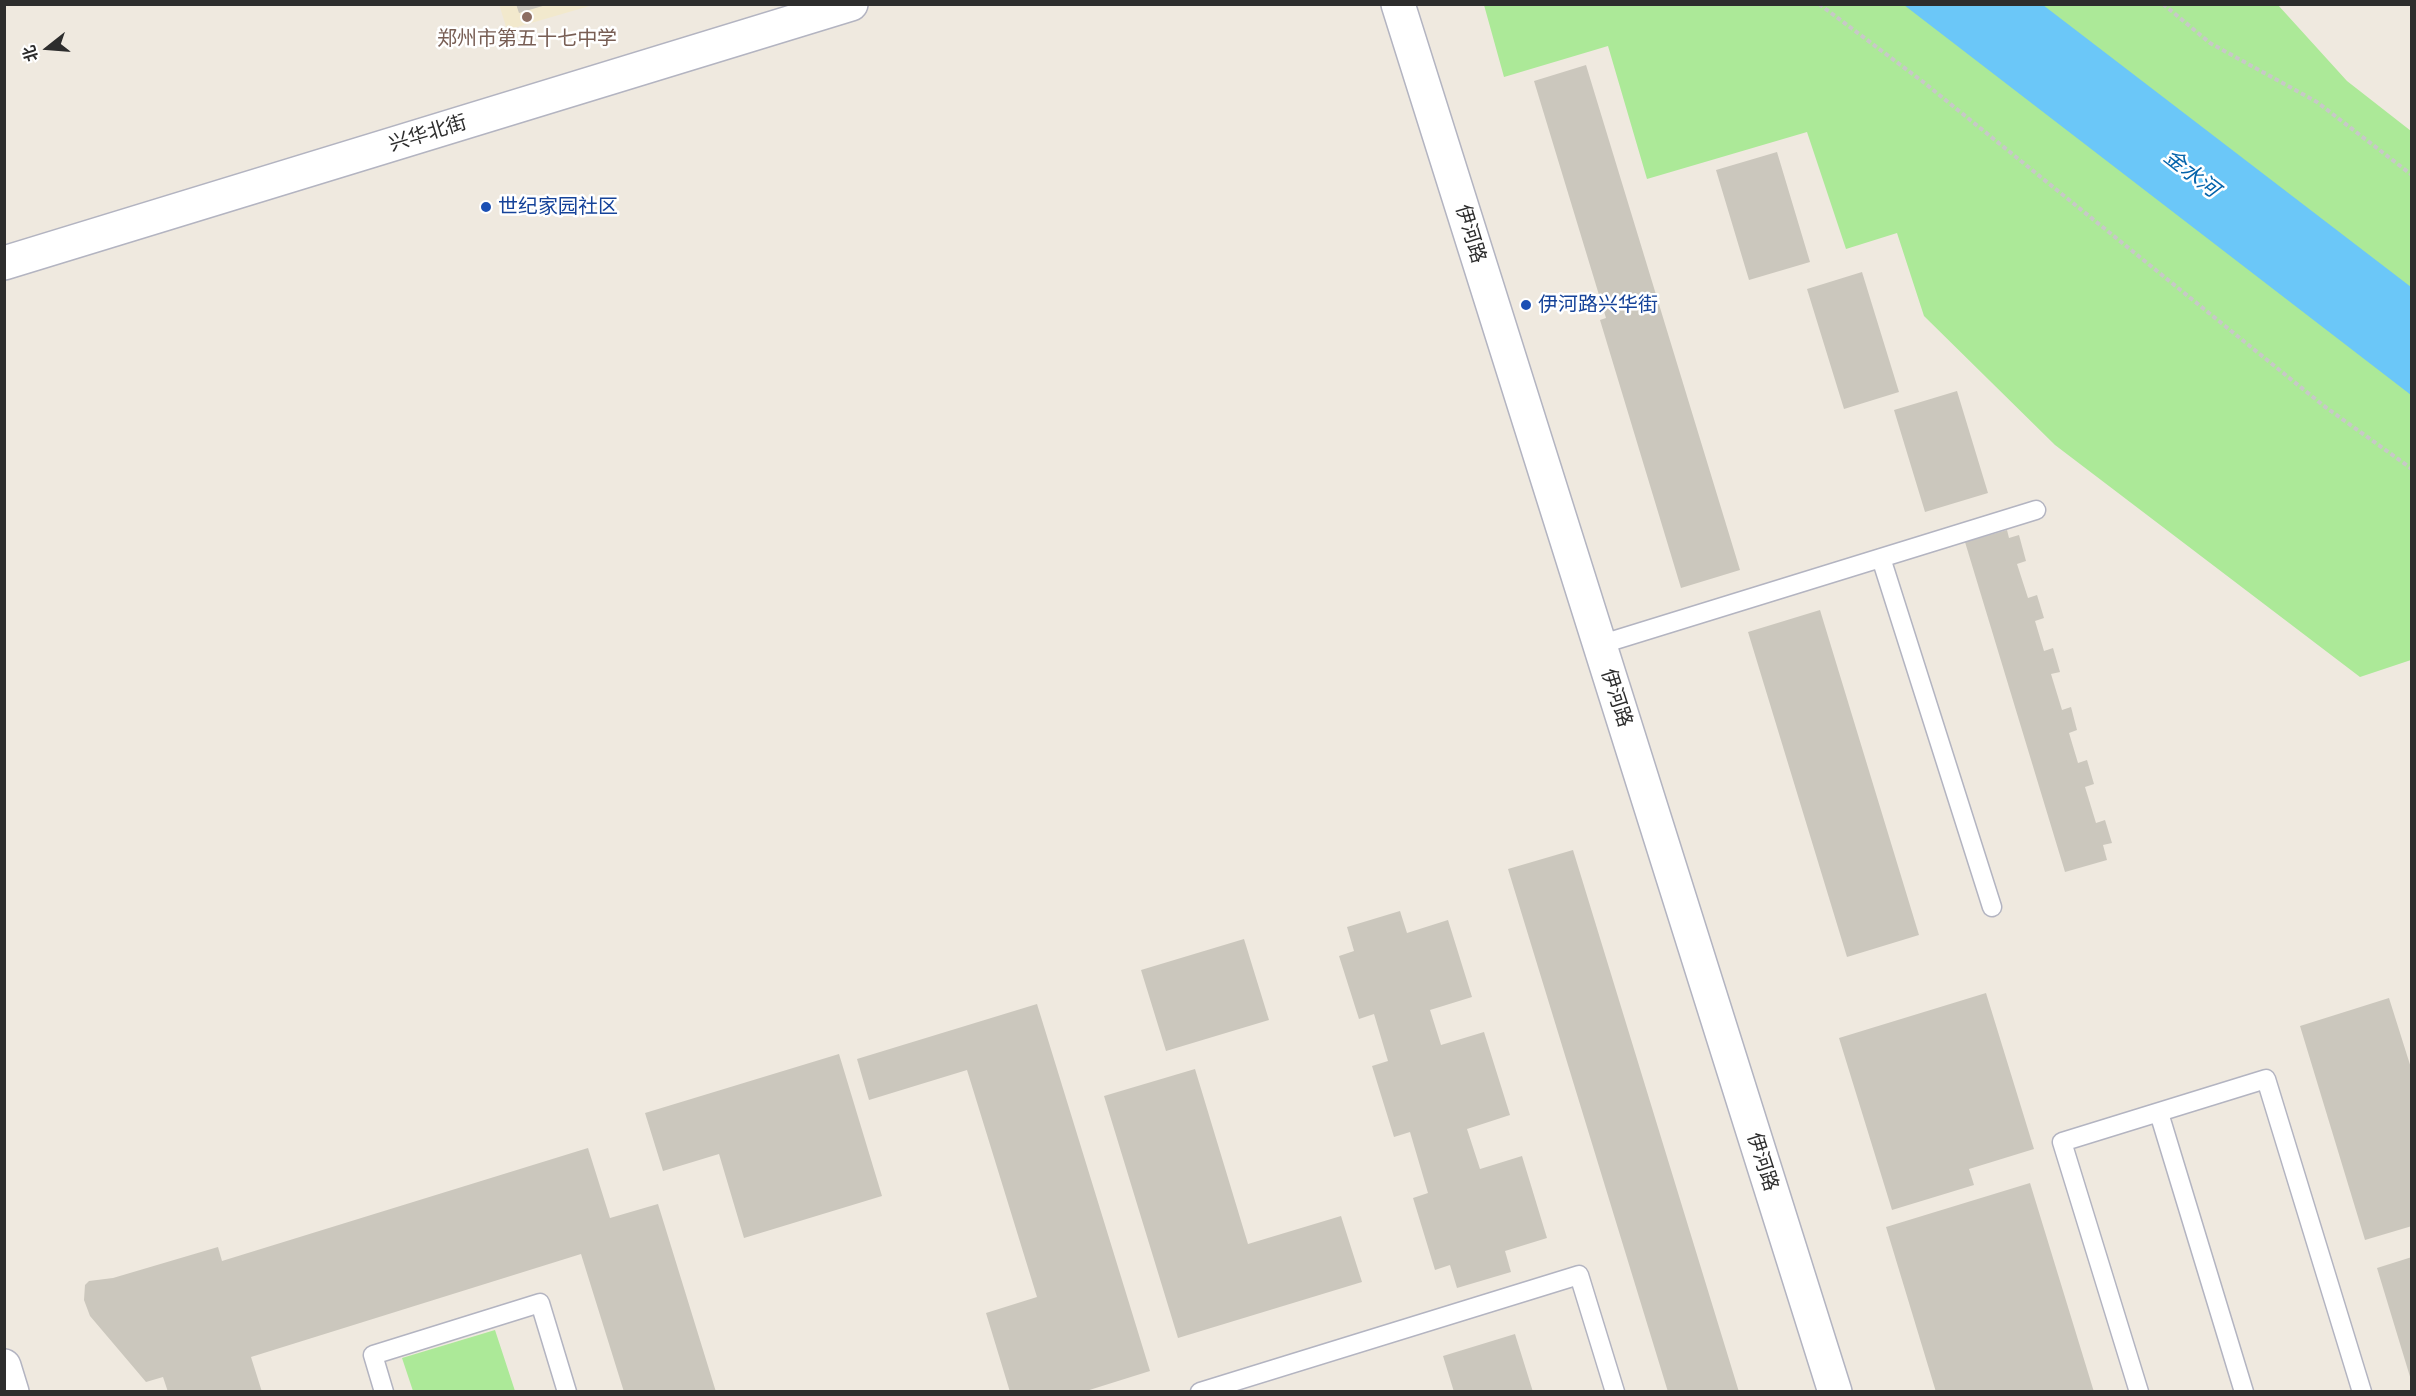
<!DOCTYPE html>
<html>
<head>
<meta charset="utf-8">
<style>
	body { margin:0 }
	#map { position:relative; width:2416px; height:1396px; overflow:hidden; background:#efe9df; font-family:"Fira Sans Condensed","Noto Sans SC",sans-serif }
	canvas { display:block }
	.frame { position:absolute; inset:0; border:6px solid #2d2d2d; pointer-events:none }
	.north { position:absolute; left:18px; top:18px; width:60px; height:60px; -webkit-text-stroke:4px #fff; paint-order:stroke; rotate:253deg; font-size:16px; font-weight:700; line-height:24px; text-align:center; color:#2d2d2d }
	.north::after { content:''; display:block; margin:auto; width:21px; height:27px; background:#2d2d2d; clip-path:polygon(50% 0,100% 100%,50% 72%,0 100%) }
</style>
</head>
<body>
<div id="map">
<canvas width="2416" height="1396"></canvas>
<div class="frame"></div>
<div class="north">北</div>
</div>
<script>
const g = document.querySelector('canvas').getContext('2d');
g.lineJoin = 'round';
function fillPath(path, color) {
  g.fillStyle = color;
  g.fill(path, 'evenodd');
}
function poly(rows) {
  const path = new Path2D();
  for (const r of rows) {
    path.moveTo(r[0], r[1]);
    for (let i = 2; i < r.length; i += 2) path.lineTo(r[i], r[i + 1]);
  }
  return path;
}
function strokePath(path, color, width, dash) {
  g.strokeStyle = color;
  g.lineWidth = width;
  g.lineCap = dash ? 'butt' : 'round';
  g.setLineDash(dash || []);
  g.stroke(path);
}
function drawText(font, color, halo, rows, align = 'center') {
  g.font = font + ' "Fira Sans Condensed","Noto Sans SC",sans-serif';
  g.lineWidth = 5;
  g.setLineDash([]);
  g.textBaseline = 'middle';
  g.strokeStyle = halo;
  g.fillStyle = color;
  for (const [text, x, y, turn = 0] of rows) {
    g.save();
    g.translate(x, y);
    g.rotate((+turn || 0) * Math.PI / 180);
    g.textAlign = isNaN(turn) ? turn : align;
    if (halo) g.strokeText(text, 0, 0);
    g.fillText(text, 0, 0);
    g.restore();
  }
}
fillPath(poly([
	[499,4,593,5,507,30]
]), '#f2e9cd');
fillPath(poly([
	[1484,5,2278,5,2347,81,2411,131,2411,660,2360,677,2055,445,1924,316,1897,233,1846,249,1807,132,1647,179,1608,46,1504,77],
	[495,1330,515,1391,413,1391,402,1358]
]), '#ace998');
fillPath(poly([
	[1904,5,2043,5,2411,287,2411,395]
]), '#6bc7f8');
fillPath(poly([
	[516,4,546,4,546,5,519,13],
	[1586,65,1740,570,1681,588,1600,320,1606,318,1534,81],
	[1777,152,1810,262,1749,280,1716,170],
	[1862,272,1899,392,1844,409,1807,289],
	[1957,391,1988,493,1925,512,1894,410],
	[2007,530,2009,538,2019,535,2026,561,2017,564,2028,598,2037,595,2044,618,2035,621,2044,651,2053,648,2060,672,2051,674,2062,710,2071,707,2077,730,2069,733,2078,763,2087,760,2094,784,2085,787,2096,823,2105,820,2112,843,2103,845,2107,860,2065,872,1965,542],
	[1820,610,1919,935,1847,957,1748,632],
	[1573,850,1739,1392,1668,1392,1508,869],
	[1400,911,1407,933,1448,920,1472,997,1430,1010,1441,1045,1484,1032,1510,1115,1467,1129,1480,1169,1522,1156,1547,1238,1505,1251,1511,1272,1457,1288,1450,1265,1435,1270,1413,1198,1428,1193,1410,1132,1394,1137,1372,1066,1388,1061,1374,1014,1359,1019,1339,956,1354,951,1347,927],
	[1244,939,1269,1020,1166,1051,1141,970],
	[1986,993,2034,1149,1969,1169,1974,1185,1892,1210,1839,1038],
	[2389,998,2412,1071,2412,1226,2365,1240,2300,1026],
	[1037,1004,1150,1371,1083,1392,1010,1392,986,1313,1037,1297,967,1070,869,1100,857,1059],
	[839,1054,882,1196,744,1238,719,1154,663,1171,645,1113],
	[1195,1069,1248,1244,1341,1216,1362,1282,1178,1338,1104,1096],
	[588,1148,610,1218,658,1204,716,1392,624,1392,581,1254,251,1357,262,1392,168,1392,163,1377,146,1382,90,1316,84,1300,85,1285,89,1281,113,1278,218,1247,222,1261],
	[2030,1183,2094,1392,1936,1392,1886,1227],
	[2412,1257,2412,1379,2411,1380,2377,1268],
	[1515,1334,1533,1392,1454,1392,1443,1356]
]), '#cbc7bd');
const lane = poly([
	[1881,558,1992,907],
	[1599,645,2036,510],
	[2159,1113,2244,1392],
	[384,1392,373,1355,540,1303,567,1392],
	[1200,1392,1579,1275,1615,1392],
	[2139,1392,2062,1142,2266,1079,2362,1392]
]);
const street = poly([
	[4,1366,12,1392]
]);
const secondary = poly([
	[1398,4,1835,1392],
	[4,263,851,4]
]);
strokePath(lane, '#b3b4c1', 21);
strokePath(street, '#b3b4c1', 36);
strokePath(secondary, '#b3b4c1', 36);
strokePath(poly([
	[1819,4,1922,81,2324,406,2412,469],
	[2163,4,2210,43,2317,102,2412,175]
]), '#c8c8c8', 4, [4.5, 3]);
strokePath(lane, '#fff', 18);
strokePath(street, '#fff', 33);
strokePath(secondary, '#fff', 33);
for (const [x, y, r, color] of [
	[527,17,6,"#8d6e63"],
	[486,207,6,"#1a4fb4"],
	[1526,305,6,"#1a4fb4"]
]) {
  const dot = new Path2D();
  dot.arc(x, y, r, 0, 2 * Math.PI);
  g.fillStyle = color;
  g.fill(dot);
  strokePath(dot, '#fff', 2);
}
drawText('20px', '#785e54', '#fff', [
	["郑州市第五十七中学",527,39]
]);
drawText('20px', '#2d2d2d', '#fff', [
	["兴华北街",428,134,-17],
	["伊河路",1470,234,73],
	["伊河路",1616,698,72],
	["伊河路",1762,1162,72]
]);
drawText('20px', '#164399', '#fff', [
	["世纪家园社区",498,207],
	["伊河路兴华街",1538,305]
], 'left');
drawText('italic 21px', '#0363ab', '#fff', [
	["金水河",2191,174,38]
]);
</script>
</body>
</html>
